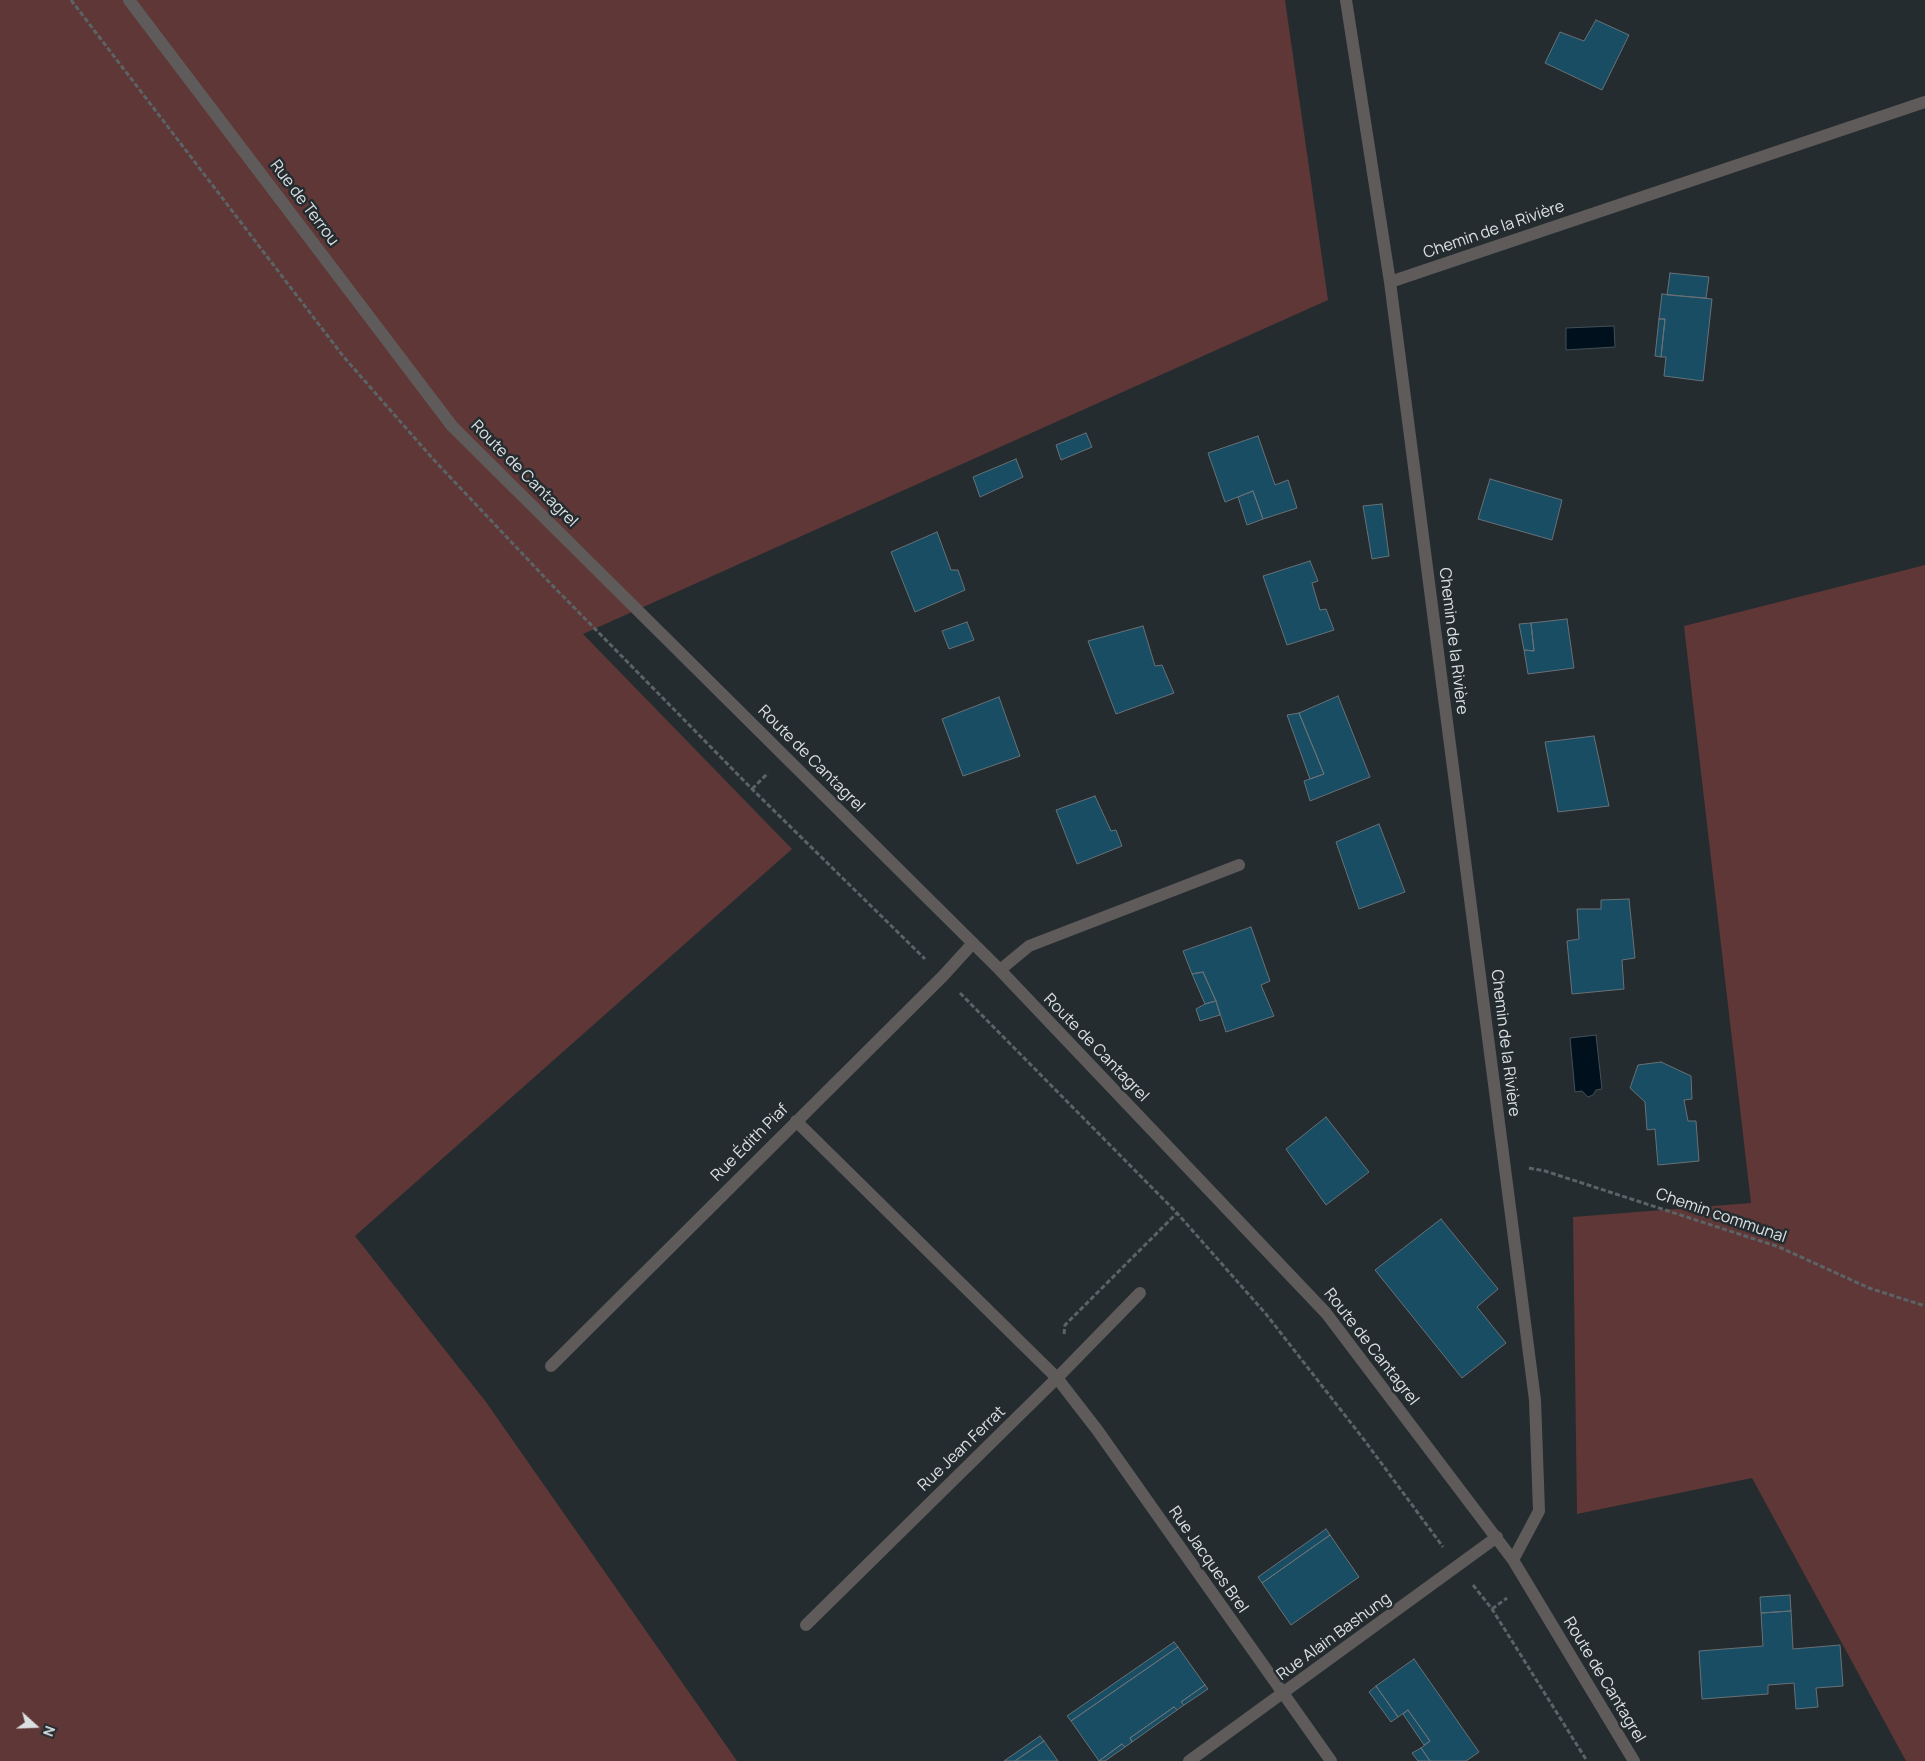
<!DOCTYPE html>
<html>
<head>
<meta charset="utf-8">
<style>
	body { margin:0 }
	#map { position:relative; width:1925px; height:1761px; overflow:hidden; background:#242c30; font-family:Manrope,sans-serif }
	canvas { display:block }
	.north { position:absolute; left:10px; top:1701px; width:50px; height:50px; -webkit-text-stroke:4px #242c30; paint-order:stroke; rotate:110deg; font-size:14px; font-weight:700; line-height:20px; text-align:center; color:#dbe0e3 }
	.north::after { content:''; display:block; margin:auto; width:18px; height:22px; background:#dbe0e3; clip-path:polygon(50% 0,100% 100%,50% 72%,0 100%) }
</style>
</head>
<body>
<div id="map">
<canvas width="1925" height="1761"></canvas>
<div class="north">N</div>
</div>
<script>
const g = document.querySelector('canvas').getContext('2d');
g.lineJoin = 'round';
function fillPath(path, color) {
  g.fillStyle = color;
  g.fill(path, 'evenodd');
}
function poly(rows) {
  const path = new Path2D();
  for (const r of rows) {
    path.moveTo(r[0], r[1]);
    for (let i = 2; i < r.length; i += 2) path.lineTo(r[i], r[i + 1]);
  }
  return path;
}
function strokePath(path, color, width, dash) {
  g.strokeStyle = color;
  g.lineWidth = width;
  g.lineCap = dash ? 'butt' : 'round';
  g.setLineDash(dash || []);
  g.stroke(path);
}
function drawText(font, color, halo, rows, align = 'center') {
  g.font = font + ' Manrope,sans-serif';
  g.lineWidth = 5;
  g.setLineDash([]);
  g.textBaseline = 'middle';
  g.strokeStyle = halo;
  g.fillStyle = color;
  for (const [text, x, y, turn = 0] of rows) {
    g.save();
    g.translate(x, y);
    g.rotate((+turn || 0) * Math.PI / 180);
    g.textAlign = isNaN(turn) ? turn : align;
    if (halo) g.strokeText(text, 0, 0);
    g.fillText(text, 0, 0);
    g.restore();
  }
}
fillPath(poly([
	[0,0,1285,0,1328,300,583,634,792,849,355,1236,486,1402,737,1761,0,1761],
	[1925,565,1925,1761,1906,1761,1752,1478,1577,1514,1573,1217,1751,1203,1684,626]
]), '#5f3736');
const water = poly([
	[1614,326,1615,347,1566,350,1566,328,1614,326],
	[1596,1035,1602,1089,1596,1090,1593,1095,1588,1097,1582,1091,1575,1092,1570,1038,1596,1035]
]);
fillPath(water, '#00111d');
strokePath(water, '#424f58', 1);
const building = poly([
	[1596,20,1629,35,1602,90,1545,63,1560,32,1584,41,1596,20],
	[1670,273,1709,277,1706,298,1667,295,1670,273],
	[1662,294,1712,299,1703,381,1664,376,1666,357,1661,357,1665,319,1659,319,1662,294],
	[1659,319,1665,319,1661,357,1655,356,1659,319],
	[1086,433,1092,447,1061,460,1056,445,1086,433],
	[1258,436,1275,485,1288,480,1297,508,1263,519,1253,491,1225,502,1208,453,1258,436],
	[1016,459,1023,477,980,497,973,477,1016,459],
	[1490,479,1562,500,1552,540,1478,519,1490,479],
	[1253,491,1263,519,1247,525,1238,497,1253,491],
	[1382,504,1389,556,1372,559,1363,506,1382,504],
	[937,532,951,570,958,570,965,590,915,612,891,552,937,532],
	[1310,561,1318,581,1312,583,1320,610,1326,609,1334,630,1287,645,1263,576,1310,561],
	[1567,619,1574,668,1528,674,1524,650,1534,651,1531,623,1567,619],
	[967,622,974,640,949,649,942,631,967,622],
	[1531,623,1534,651,1524,650,1519,624,1531,623],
	[1143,626,1155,666,1162,665,1174,693,1116,714,1088,641,1143,626],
	[1338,696,1370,777,1310,801,1304,781,1324,774,1299,713,1338,696],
	[999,697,1020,756,963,776,942,719,999,697],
	[1299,713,1324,774,1310,779,1287,715,1299,713],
	[1594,736,1609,806,1558,812,1545,742,1594,736],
	[1095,796,1111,831,1116,830,1122,846,1077,864,1056,810,1095,796],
	[1379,824,1405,892,1359,909,1336,842,1379,824],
	[1629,899,1635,958,1622,960,1624,989,1572,994,1567,941,1579,939,1577,909,1601,909,1601,900,1629,899],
	[1251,927,1270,981,1261,985,1274,1016,1226,1032,1216,1001,1203,972,1192,974,1183,951,1251,927],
	[1203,972,1216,1001,1205,1004,1192,974,1203,972],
	[1216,1001,1220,1015,1200,1021,1196,1009,1205,1004,1216,1001],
	[1661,1062,1691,1076,1692,1099,1684,1100,1688,1121,1696,1121,1699,1161,1658,1165,1655,1129,1647,1130,1645,1102,1630,1088,1638,1065,1661,1062],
	[1326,1117,1369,1172,1326,1205,1286,1149,1326,1117],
	[1441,1219,1498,1289,1477,1307,1506,1343,1462,1378,1375,1270,1441,1219],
	[1326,1529,1330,1535,1262,1583,1258,1577,1326,1529],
	[1330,1535,1359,1577,1291,1625,1262,1583,1330,1535],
	[1790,1595,1791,1611,1761,1613,1760,1597,1790,1595],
	[1791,1611,1793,1649,1840,1645,1843,1686,1816,1688,1818,1707,1796,1709,1794,1683,1768,1685,1768,1694,1702,1699,1699,1651,1763,1646,1761,1613,1791,1611],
	[1174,1642,1178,1647,1071,1721,1067,1716,1174,1642],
	[1178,1647,1205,1685,1181,1702,1184,1705,1177,1710,1174,1707,1130,1738,1132,1742,1125,1747,1122,1744,1099,1761,1071,1721,1178,1647],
	[1414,1659,1479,1752,1466,1761,1430,1761,1421,1748,1430,1741,1408,1710,1398,1717,1376,1686,1414,1659],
	[1205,1685,1208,1689,1184,1705,1181,1702,1205,1685],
	[1376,1686,1398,1717,1391,1722,1369,1692,1376,1686],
	[1174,1707,1177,1710,1132,1742,1130,1738,1174,1707],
	[1408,1710,1430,1741,1424,1745,1403,1714,1408,1710],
	[1040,1736,1044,1741,1015,1761,1004,1761,1040,1736],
	[1044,1741,1058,1761,1015,1761,1044,1741],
	[1122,1744,1125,1747,1105,1761,1099,1761,1122,1744],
	[1421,1748,1430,1761,1418,1761,1412,1753,1421,1748]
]);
fillPath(building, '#184d64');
strokePath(building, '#687176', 1);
strokePath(poly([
	[71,0,343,356,433,459,550,583,752,789,925,959],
	[752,789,768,773],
	[960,993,1177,1213,1266,1314,1365,1441,1443,1547],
	[1529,1168,1545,1171,1779,1247,1869,1288,1925,1306],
	[1064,1334,1065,1325,1177,1213],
	[1473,1585,1492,1609,1587,1761],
	[1492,1609,1507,1598]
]), '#5c6367', 3, [5, 2.5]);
strokePath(poly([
	[129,0,452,426,1000,970,1326,1313,1513,1560,1634,1761],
	[1346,0,1390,282],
	[1000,970,1029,946,1239,865],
	[796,1121,1057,1378,1098,1431,1331,1761],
	[551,1366,943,976,973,943],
	[1513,1560,1539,1511,1535,1400,1390,282,1925,102],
	[806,1625,1057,1378,1140,1293],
	[1189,1761,1497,1537]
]), '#605b5b', 12);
drawText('16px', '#dbe0e3', '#242c30', [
	["Rue de Terrou",304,203,53],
	["Chemin de la Rivière",1494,230,-19],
	["Route de Cantagrel",524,474,45],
	["Chemin de la Rivière",1453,641,83],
	["Route de Cantagrel",811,759,45],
	["Chemin de la Rivière",1505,1043,83],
	["Route de Cantagrel",1096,1048,46],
	["Rue Édith Piaf",750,1143,-45],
	["Chemin communal",1721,1216,19],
	["Route de Cantagrel",1371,1347,52],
	["Rue Jean Ferrat",962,1449,-44],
	["Rue Jacques Brel",1208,1560,55],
	["Rue Alain Bashung",1334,1637,-36],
	["Route de Cantagrel",1604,1680,59]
]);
</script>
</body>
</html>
